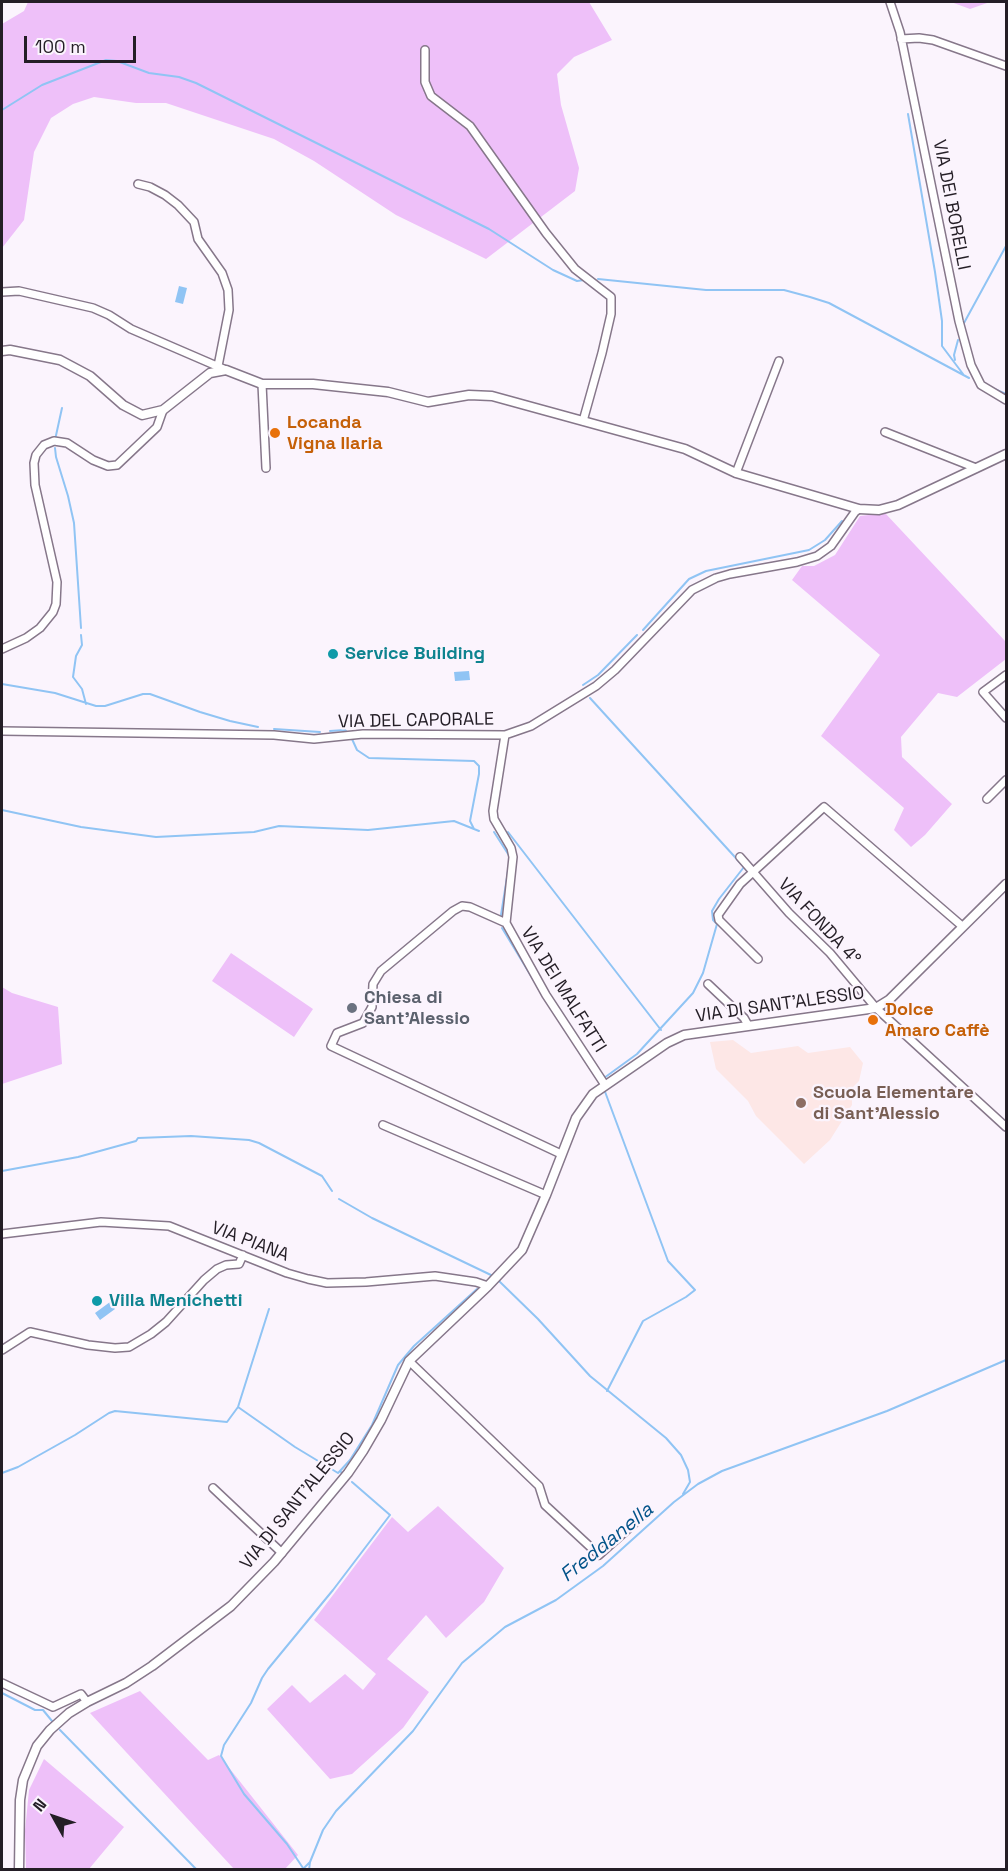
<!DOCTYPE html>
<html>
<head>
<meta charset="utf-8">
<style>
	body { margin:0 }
	#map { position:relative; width:1008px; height:1871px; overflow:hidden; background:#fbf4fd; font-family:"Space Grotesk",sans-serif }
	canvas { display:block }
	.frame { position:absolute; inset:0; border:3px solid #241e26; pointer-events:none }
	.north { position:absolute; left:24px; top:1787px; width:60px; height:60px; -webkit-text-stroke:4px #fbf4fd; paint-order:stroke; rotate:310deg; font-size:16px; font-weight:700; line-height:24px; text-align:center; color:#241e26 }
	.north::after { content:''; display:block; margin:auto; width:21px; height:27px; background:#241e26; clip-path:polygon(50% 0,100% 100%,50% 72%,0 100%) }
	.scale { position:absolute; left:24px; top:36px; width:112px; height:27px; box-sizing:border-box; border:3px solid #241e26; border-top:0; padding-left:8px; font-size:18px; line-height:21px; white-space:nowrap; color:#241e26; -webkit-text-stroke:4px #fbf4fd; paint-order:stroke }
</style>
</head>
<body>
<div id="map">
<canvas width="1008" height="1871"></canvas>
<div class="frame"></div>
<div class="north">N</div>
<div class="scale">100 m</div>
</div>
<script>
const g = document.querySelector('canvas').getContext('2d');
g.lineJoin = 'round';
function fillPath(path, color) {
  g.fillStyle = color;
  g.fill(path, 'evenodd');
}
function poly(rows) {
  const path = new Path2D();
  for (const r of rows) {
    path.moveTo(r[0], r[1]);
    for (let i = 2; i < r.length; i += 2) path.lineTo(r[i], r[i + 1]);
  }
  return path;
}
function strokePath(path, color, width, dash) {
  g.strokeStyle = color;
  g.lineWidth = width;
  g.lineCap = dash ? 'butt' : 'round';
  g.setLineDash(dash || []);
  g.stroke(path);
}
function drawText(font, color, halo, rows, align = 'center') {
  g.font = font + ' "Space Grotesk",sans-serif';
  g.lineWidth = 4.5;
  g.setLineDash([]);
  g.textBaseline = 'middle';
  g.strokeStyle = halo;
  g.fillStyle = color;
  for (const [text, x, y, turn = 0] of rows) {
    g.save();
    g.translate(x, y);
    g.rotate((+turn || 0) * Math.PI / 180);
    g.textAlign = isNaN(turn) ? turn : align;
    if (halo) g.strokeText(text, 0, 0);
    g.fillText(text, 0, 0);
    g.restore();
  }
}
fillPath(poly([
	[733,1040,751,1053,798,1046,808,1053,850,1047,863,1063,859,1081,852,1088,852,1105,830,1140,804,1164,756,1116,748,1101,716,1069,710,1042]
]), '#fde7e6');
fillPath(poly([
	[28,2,589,2,612,40,574,57,557,74,561,105,579,168,575,191,486,259,396,215,314,161,274,139,166,103,136,103,94,97,73,104,51,118,34,152,24,220,2,248,2,24,24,11],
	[951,2,990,2,970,9],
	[885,513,1006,642,1006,659,957,697,938,693,901,737,902,757,952,804,925,835,911,847,894,830,904,808,821,736,880,655,792,580,802,566,814,566,835,555,860,516],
	[231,953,313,1009,294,1037,212,981],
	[2,987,12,993,58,1007,62,1064,2,1084],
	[438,1506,504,1568,484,1602,446,1638,426,1615,387,1659,429,1692,403,1728,352,1774,330,1779,267,1709,292,1685,310,1703,345,1674,363,1690,376,1674,314,1620,392,1517,408,1532],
	[140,1691,208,1760,219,1755,298,1855,285,1869,234,1869,90,1713],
	[44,1759,124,1827,89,1869,26,1869,25,1831,29,1790]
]), '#eec0f9');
fillPath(poly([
	[179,286,187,288,183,304,175,302],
	[469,671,470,680,455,681,454,672],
	[110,1302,115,1309,100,1320,95,1313]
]), '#90c4f4');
strokePath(poly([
	[2,110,42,85,106,60,117,61,149,73,179,77,196,83,489,229,553,270,577,281,584,280],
	[908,114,935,272,942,321,942,346,963,374],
	[598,279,706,290,784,290,810,297,829,303,969,378],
	[964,323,1006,246],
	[955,360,954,355,958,340],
	[992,388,1006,394],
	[55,440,62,408],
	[55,448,56,457,68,496,74,523,81,628],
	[643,630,689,579,706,571,809,550,825,540,842,521],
	[81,635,82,645,76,656,73,677,82,689,86,704],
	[2,684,55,693,96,706,105,706,143,694,150,694,200,712,230,721,258,727],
	[583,685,598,675,637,635],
	[590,698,744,867,719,899,712,911,713,920,717,924,703,973,693,993,637,1054,604,1078],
	[274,729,320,732],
	[330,731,345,730,348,733],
	[352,739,357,750,369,758,474,761,479,766,479,774,470,821,474,829],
	[2,810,81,827,156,837,254,832,279,826,368,830,454,821,479,831],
	[494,832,510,857],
	[508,832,661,1030],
	[501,915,508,871],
	[502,928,539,989],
	[560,1022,588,1065],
	[604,1089,668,1261,695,1290,686,1297,643,1321,607,1391],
	[2,1171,78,1157,136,1141,138,1138,191,1136,249,1140,259,1143,322,1176,332,1191],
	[339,1199,372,1218,493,1276],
	[499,1281,538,1319,590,1376,666,1438,681,1455,688,1470,690,1482,683,1494],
	[238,1407,295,1447,338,1473,340,1471,342,1473],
	[340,1471,350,1460,372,1425,398,1365,414,1346,477,1289],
	[2,1473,18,1467,75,1435,109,1413,115,1411,227,1422,238,1407,269,1309],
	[2,1693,35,1710,43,1710,52,1721],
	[60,1730,197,1870],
	[303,1868,287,1844,244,1794,221,1756,224,1745,251,1703,262,1678,268,1669,333,1590,390,1515,352,1482],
	[302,1870,310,1862],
	[309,1870,310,1862,323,1830,336,1811,413,1731,462,1663,505,1627,556,1600,603,1566,674,1502,698,1484,722,1471,887,1411,1006,1360]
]), '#90c4f4', 2);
const minor = poly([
	[890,2,900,32,959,321,971,365,981,385,1006,400],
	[901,39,919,38,933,40,1006,66],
	[425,50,425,82,431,96,470,126,546,233,575,269,611,297,611,314,602,353,583,421],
	[138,184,150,187,165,195,178,205,194,222,198,239,222,273,228,290,229,310,218,366],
	[2,292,19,291,93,308,109,315,131,329,226,370],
	[262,384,266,468],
	[885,432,976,468],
	[736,473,779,361],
	[2,649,26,638,40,628,53,612,56,604,57,582,35,485,34,463,36,455,44,445,54,441,67,443,93,460,108,466,117,465,157,427,163,410],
	[1006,675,983,692,1006,718],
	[2,731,274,735,314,739,363,734,505,735,531,726,596,686,615,670,692,590,716,578,730,574,797,562,817,556,831,546,855,512,859,509],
	[505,735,493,811,494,819,511,848,513,857,506,923,546,995,605,1085],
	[987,799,1006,780],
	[740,857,789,913,830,953,876,1008,1006,1127],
	[506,923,470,907,462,906,453,911,381,971,373,984,372,1007,363,1023,337,1033,331,1046,561,1154],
	[758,959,719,920,718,915,740,884,824,807,962,926],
	[708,984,744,1018,748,1025],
	[383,1125,546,1195],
	[2,1234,101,1222,169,1226,287,1273,308,1279,327,1283,366,1282,435,1276,476,1282,488,1286],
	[2,1350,30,1332,88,1345,115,1348,129,1347,151,1334,166,1322,204,1280,217,1269,226,1265,239,1264,243,1255],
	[409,1361,539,1486,545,1505,599,1555,647,1512],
	[213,1488,282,1553],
	[2,1683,53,1707,81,1694,87,1702]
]);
const tertiary = poly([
	[2,351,10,350,60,360,90,376,123,405,142,415,163,410,210,373,226,370,262,384,313,384,388,392,428,402,469,395,492,396,685,449,736,473,859,509,879,510,898,505,1006,454],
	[19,1870,20,1800,23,1780,37,1746,50,1730,69,1713,87,1702,126,1683,152,1666,231,1606,274,1562,348,1473,363,1451,381,1420,409,1361,488,1286,522,1250,546,1195,576,1118,593,1094,667,1043,684,1035,876,1008,889,1000,1006,884]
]);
strokePath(minor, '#86778a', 10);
strokePath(tertiary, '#86778a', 11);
strokePath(minor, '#fff', 7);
strokePath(tertiary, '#fff', 8);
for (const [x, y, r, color] of [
	[275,433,6,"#e8710a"],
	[333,654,6,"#0f9aa8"],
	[352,1008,6,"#6b7280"],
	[873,1020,6,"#e8710a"],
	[801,1103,6,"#8d6e63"],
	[97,1301,6,"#0f9aa8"]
]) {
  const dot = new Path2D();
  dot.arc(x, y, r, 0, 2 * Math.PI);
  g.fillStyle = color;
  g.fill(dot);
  strokePath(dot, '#fbf4fd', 2);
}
drawText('18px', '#241e26', '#fbf4fd', [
	["VIA DEI BORELLI",951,205,79],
	["VIA DEL CAPORALE",416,721,-1],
	["VIA FONDA 4°",819,922,47],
	["VIA DEI MALFATTI",563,990,58],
	["VIA DI SANT'ALESSIO",780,1005,-8],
	["VIA PIANA",250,1242,21],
	["VIA DI SANT'ALESSIO",298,1501,-51]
]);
drawText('bold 18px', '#c56008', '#fbf4fd', [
	["Locanda",287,423],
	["Vigna Ilaria",287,444],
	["Dolce",885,1010],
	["Amaro Caffè",885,1031]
], 'left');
drawText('bold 18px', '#0d838f', '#fbf4fd', [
	["Service Building",345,654],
	["Villa Menichetti",109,1301]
], 'left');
drawText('bold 18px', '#5b616d', '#fbf4fd', [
	["Chiesa di",364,998],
	["Sant'Alessio",364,1019]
], 'left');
drawText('bold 18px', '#785e54', '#fbf4fd', [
	["Scuola Elementare",813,1093],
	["di Sant'Alessio",813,1114]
], 'left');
drawText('italic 20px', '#025389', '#fbf4fd', [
	["Freddanella",607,1543,-39]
]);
</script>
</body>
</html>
